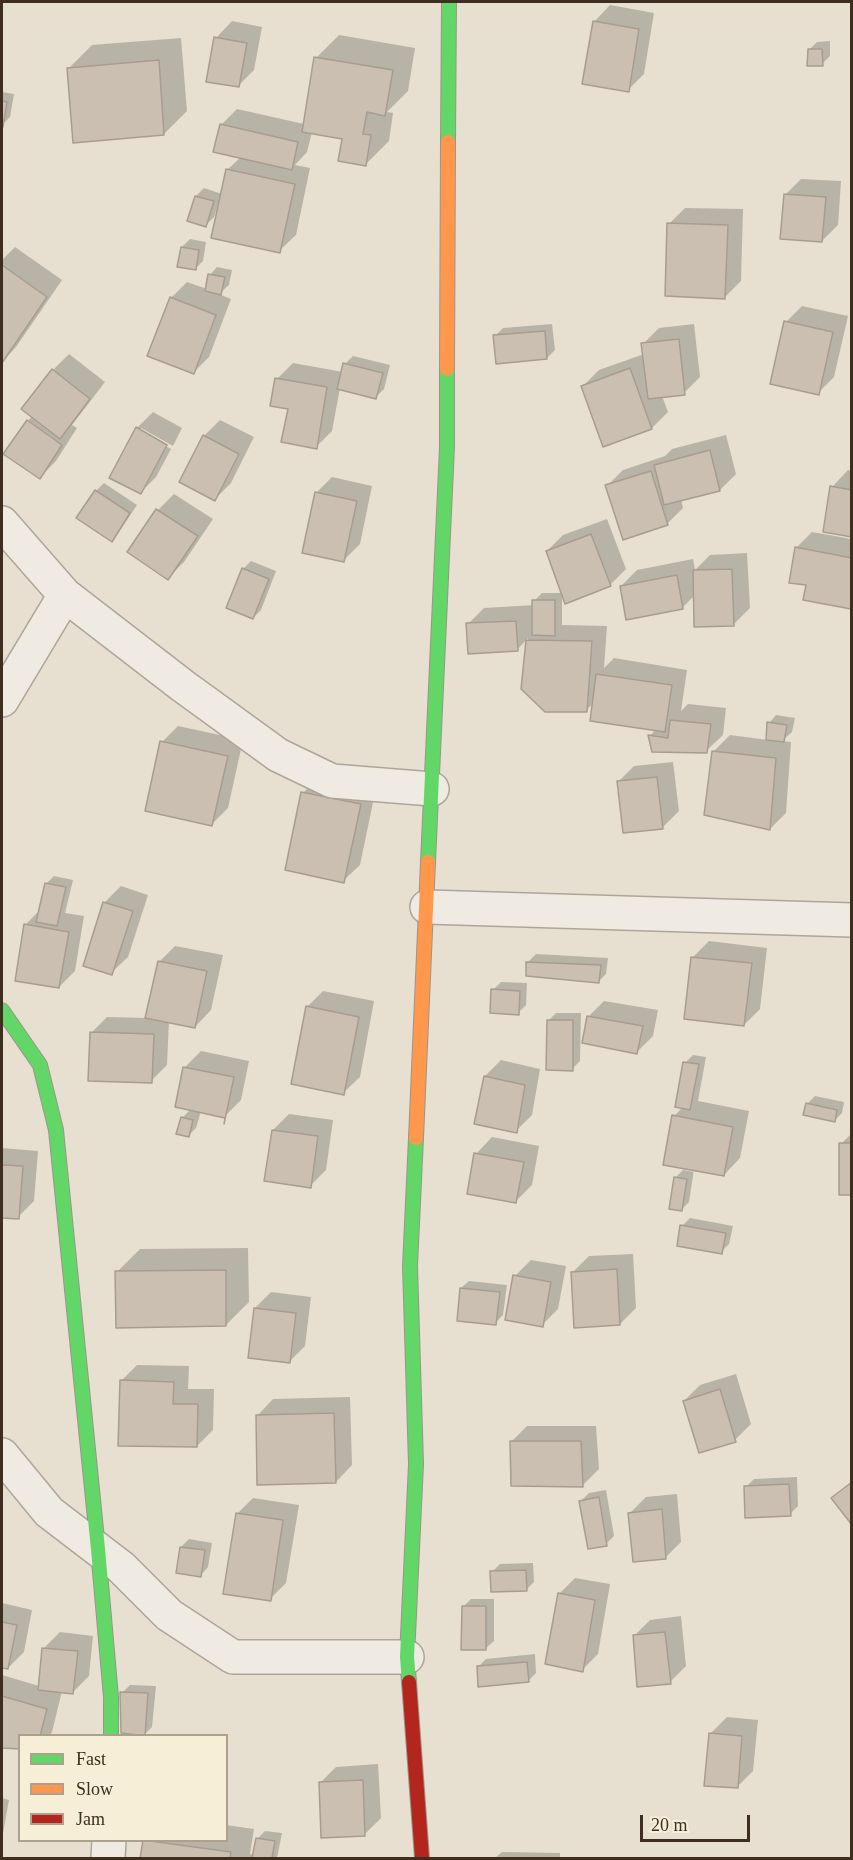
<!DOCTYPE html>
<html>
<head>
<meta charset="utf-8">
<style>
	body { margin:0 }
	#map { position:relative; width:853px; height:1860px; overflow:hidden; background:#e7e0d1; font-family:Georgia,serif }
	canvas { display:block }
	.frame { position:absolute; inset:0; border:3px solid #3d2e20; pointer-events:none }
	.legend { position:absolute; left:18px; top:1734px; width:210px; height:108px; box-sizing:border-box; background:#f7eed8; border:2px solid #ada18e; margin:0; padding:8px 10px; list-style:none; font-size:18px; color:#3d2e20 }
	.legend li { display:flex; align-items:center; gap:12px; height:30px }
	.legend b { width:30px; border:2px solid #ada18e }
	.scale { position:absolute; left:640px; top:1815px; width:110px; height:27px; box-sizing:border-box; border:3px solid #3d2e20; border-top:0; padding-left:8px; font-size:18px; line-height:21px; white-space:nowrap; color:#3d2e20; -webkit-text-stroke:4px #f7eed8; paint-order:stroke }
</style>
</head>
<body>
<div id="map">
<canvas width="853" height="1860"></canvas>
<div class="frame"></div>
<ul class="legend">
<li><b style="height:8px;background:#63d668"></b>Fast</li>
<li><b style="height:8px;background:#ff974d"></b>Slow</li>
<li><b style="height:8px;background:#b3261e"></b>Jam</li>
</ul>
<div class="scale">20 m</div>
</div>
<script>
const g = document.querySelector('canvas').getContext('2d');
g.lineJoin = 'round';
function fillPath(path, color) {
  g.fillStyle = color;
  g.fill(path, 'evenodd');
}
function poly(rows) {
  const path = new Path2D();
  for (const r of rows) {
    path.moveTo(r[0], r[1]);
    for (let i = 2; i < r.length; i += 2) path.lineTo(r[i], r[i + 1]);
  }
  return path;
}
function strokePath(path, color, width, dash) {
  g.strokeStyle = color;
  g.lineWidth = width;
  g.lineCap = dash ? 'butt' : 'round';
  g.setLineDash(dash || []);
  g.stroke(path);
}
fillPath(poly([
	[610,5,654,13,644,74,628,90,594,22],
	[232,21,262,27,254,70,238,86,216,38],
	[339,35,415,48,408,91,387,112,393,113,389,141,366,164,343,138,312,132,307,152,295,165,310,168,296,235,279,251,220,205,218,204,214,217,206,225,189,220,196,196,204,188,222,194,227,170,241,157,221,125,237,109,304,124,316,58],
	[181,38,187,111,164,134,69,68,92,45],
	[830,41,830,56,822,64,809,50,817,42],
	[2,92,14,94,10,117,2,125],
	[801,179,841,181,838,225,822,241,785,195],
	[685,208,743,209,741,281,725,297,669,224],
	[190,239,206,242,203,261,195,269,182,247],
	[15,247,62,280,16,347,2,362,2,260],
	[217,267,232,270,229,285,219,294,231,299,209,357,193,373,171,298,187,282,207,289,210,275],
	[802,306,848,316,834,377,818,393,786,322],
	[552,324,555,350,547,358,495,336,503,328],
	[694,324,700,377,684,393,662,396,668,412,652,428,604,445,583,386,599,370,644,354,643,344,659,328],
	[69,354,105,382,72,425,77,428,56,461,40,477,28,421,32,416,53,370],
	[353,356,390,365,384,389,376,397,340,388,332,431,316,447,277,379,293,363,343,372,345,364],
	[153,412,182,428,173,446,141,428,141,432,171,449,156,477,140,493,137,428],
	[220,420,254,437,231,483,215,499,204,436],
	[726,435,736,474,720,490,681,499,683,508,667,524,607,486,623,470,665,456,672,449],
	[848,470,852,471,852,536,832,487],
	[332,477,372,486,360,544,344,560,316,493],
	[104,483,137,505,119,532,112,540,96,491],
	[174,494,213,519,184,562,168,578,129,552,158,510],
	[607,519,626,569,610,585,547,551,563,535],
	[812,532,852,539,850,607,808,584,796,548],
	[747,553,750,608,734,624,695,595,683,607,621,586,637,570,693,559,695,570,710,555],
	[251,561,276,571,261,610,253,618,243,569],
	[542,593,562,593,562,625,607,626,604,668,614,658,687,670,681,711,688,704,726,708,723,735,706,751,650,736,656,729,594,703,586,710,523,689,528,638,517,650,468,624,484,608,534,605,534,601],
	[776,715,795,718,792,732,782,741,791,742,786,813,770,829,714,751,730,735,768,740,769,723],
	[178,726,243,740,228,808,212,824,162,742],
	[673,762,679,811,663,827,618,782,634,766],
	[319,777,376,788,360,865,343,881,303,793],
	[54,876,73,880,65,913,84,916,75,971,59,987,25,925,40,910,46,884],
	[121,886,148,895,128,957,111,973,85,965,105,902],
	[709,941,767,948,760,1009,744,1025,693,957],
	[175,946,223,955,211,1010,195,1027,169,1021,167,1065,151,1081,91,1033,107,1017,147,1018,159,962],
	[536,954,608,958,606,974,598,982,528,962],
	[501,982,527,983,526,1005,518,1013,493,990],
	[323,991,374,1001,360,1077,343,1093,307,1007],
	[604,1001,658,1010,653,1036,637,1052,588,1017],
	[556,1013,581,1013,580,1061,572,1069,548,1021],
	[201,1051,249,1061,241,1100,225,1116,201,1111,196,1128,188,1136,182,1118,191,1109,185,1067],
	[693,1055,706,1057,698,1101,749,1111,740,1158,724,1175,694,1169,689,1202,681,1210,675,1178,683,1170,694,1172,694,1169,674,1116,683,1107,685,1063],
	[501,1060,540,1069,532,1115,516,1131,485,1076],
	[815,1096,844,1102,842,1113,834,1121,807,1104],
	[289,1114,333,1120,326,1170,310,1186,273,1130],
	[852,1133,852,1194,841,1144],
	[492,1137,539,1146,532,1185,516,1201,476,1154],
	[2,1148,38,1151,34,1201,18,1217,2,1216],
	[690,1218,733,1226,729,1244,721,1252,682,1226],
	[248,1248,249,1302,226,1325,117,1272,140,1249],
	[633,1254,636,1308,620,1324,573,1272,589,1256],
	[531,1260,566,1266,558,1309,542,1325,515,1276],
	[469,1281,507,1285,503,1315,495,1323,461,1288],
	[271,1292,311,1297,305,1346,289,1362,255,1308],
	[137,1365,189,1366,188,1389,214,1389,213,1430,197,1446,121,1381],
	[736,1374,751,1424,735,1440,684,1401,700,1385],
	[350,1397,352,1465,336,1482,257,1416,273,1399],
	[527,1426,596,1426,599,1469,583,1485,511,1442],
	[797,1477,798,1506,790,1514,746,1487,754,1479],
	[606,1490,614,1536,606,1544,581,1501,589,1493],
	[677,1494,681,1542,665,1558,630,1513,646,1497],
	[253,1498,299,1505,286,1583,270,1599,237,1514],
	[189,1539,212,1543,208,1567,201,1575,181,1547],
	[533,1563,534,1582,526,1590,492,1572,500,1564],
	[575,1578,610,1584,598,1654,582,1670,559,1594],
	[471,1599,494,1599,494,1641,486,1648,463,1607],
	[2,1603,32,1610,24,1652,8,1668,2,1667],
	[681,1616,686,1666,670,1682,634,1636,650,1620],
	[60,1632,93,1636,89,1676,73,1692,62,1691,52,1732,49,1736,20,1736,20,1748,2,1747,2,1675,39,1686,44,1648],
	[535,1654,536,1673,528,1681,478,1667,486,1659],
	[130,1685,156,1686,152,1727,144,1735,122,1693],
	[727,1717,758,1720,753,1771,737,1787,711,1733],
	[378,1764,381,1818,365,1834,320,1783,336,1767],
	[2,1798,9,1800,2,1839],
	[226,1825,254,1829,250,1854,254,1855,257,1839,265,1831,282,1833,277,1858,142,1858,145,1840,226,1840],
	[502,1852,560,1853,560,1858,495,1858]
]), '#0003');
const building = poly([
	[593,21,639,29,629,92,582,84,593,21],
	[214,37,247,43,239,87,206,82,214,37],
	[808,49,822,49,823,66,807,66,808,49],
	[314,57,393,70,385,116,367,112,363,134,371,135,366,166,338,161,342,139,302,132,314,57],
	[159,60,164,135,73,143,67,68,159,60],
	[2,101,7,102,3,127,2,126,2,101],
	[220,124,298,142,292,170,213,152,220,124],
	[226,169,295,184,280,253,211,238,226,169],
	[784,194,826,197,822,242,780,239,784,194],
	[195,196,214,201,206,227,187,221,195,196],
	[667,223,728,225,725,299,665,296,667,223],
	[181,247,199,250,196,270,177,267,181,247],
	[2,265,47,297,2,363,2,265],
	[208,274,225,277,221,295,205,291,208,274],
	[170,297,216,315,194,374,147,356,170,297],
	[784,321,833,332,819,395,770,384,784,321],
	[545,331,547,359,496,364,493,335,545,331],
	[679,339,685,395,648,399,641,343,679,339],
	[343,363,383,373,376,399,337,389,343,363],
	[630,368,652,429,603,447,581,386,630,368],
	[52,369,90,399,60,439,21,409,52,369],
	[275,378,327,387,317,449,281,442,288,409,270,406,275,378],
	[27,420,62,445,40,479,3,454,27,420],
	[136,427,167,445,141,494,109,478,136,427],
	[203,435,239,454,215,501,179,482,203,435],
	[710,450,720,491,664,505,654,465,710,450],
	[651,471,668,525,623,540,605,485,651,471],
	[830,486,852,490,852,537,823,532,830,486],
	[95,490,130,513,112,542,76,518,95,490],
	[315,492,357,501,344,562,302,553,315,492],
	[156,509,198,536,168,580,127,552,156,509],
	[591,534,611,586,565,604,546,551,591,534],
	[795,547,852,558,851,609,803,600,806,585,789,583,795,547],
	[242,568,269,579,253,619,226,608,242,568],
	[732,569,734,626,694,627,693,570,732,569],
	[677,575,683,609,626,620,620,586,677,575],
	[532,600,555,600,555,636,532,635,532,600],
	[516,621,518,651,468,654,466,623,516,621],
	[526,640,592,641,587,712,545,712,521,689,526,640],
	[596,674,672,685,665,732,590,721,596,674],
	[670,720,711,724,707,753,652,752,648,735,668,738,670,720],
	[767,722,787,725,784,742,766,740,767,722],
	[160,741,228,756,212,826,145,811,160,741],
	[712,751,776,758,770,830,704,815,712,751],
	[657,777,663,829,623,833,617,781,657,777],
	[301,792,361,804,344,883,285,870,301,792],
	[45,883,66,887,57,926,36,922,45,883],
	[103,902,133,911,112,975,83,966,103,902],
	[24,924,69,932,59,988,15,981,24,924],
	[691,957,752,963,744,1026,684,1019,691,957],
	[158,961,207,971,195,1028,145,1018,158,961],
	[526,962,601,965,599,983,526,976,526,962],
	[491,989,520,991,519,1015,490,1013,491,989],
	[306,1006,359,1017,344,1095,291,1084,306,1006],
	[587,1016,643,1026,637,1054,582,1043,587,1016],
	[547,1020,573,1020,573,1071,546,1070,547,1020],
	[90,1032,154,1034,152,1083,88,1081,90,1032],
	[683,1062,699,1064,690,1110,675,1107,683,1062],
	[183,1067,234,1077,224,1124,225,1118,175,1107,183,1067],
	[484,1076,525,1085,517,1133,474,1124,484,1076],
	[806,1103,837,1110,835,1122,803,1115,806,1103],
	[672,1115,733,1127,724,1176,663,1165,672,1115],
	[181,1117,193,1120,189,1137,176,1134,181,1117],
	[272,1130,318,1136,311,1188,264,1181,272,1130],
	[839,1143,852,1143,852,1195,839,1195,839,1143],
	[474,1153,524,1162,516,1203,467,1194,474,1153],
	[2,1165,23,1166,19,1219,2,1218,2,1165],
	[674,1177,687,1179,682,1211,669,1209,674,1177],
	[680,1225,726,1233,722,1254,677,1246,680,1225],
	[617,1269,620,1325,574,1328,571,1272,617,1269],
	[226,1270,226,1326,116,1328,115,1271,226,1270],
	[513,1275,551,1282,543,1327,505,1320,513,1275],
	[460,1288,500,1292,496,1325,457,1321,460,1288],
	[254,1308,296,1313,290,1363,248,1358,254,1308],
	[120,1380,174,1382,173,1404,198,1404,197,1447,118,1446,120,1380],
	[720,1389,736,1442,699,1453,683,1401,720,1389],
	[334,1413,336,1483,257,1485,256,1415,334,1413],
	[510,1441,581,1441,583,1487,511,1486,510,1441],
	[852,1482,852,1525,831,1498,852,1482],
	[789,1484,791,1516,745,1518,744,1486,789,1484],
	[599,1497,607,1546,588,1549,579,1501,599,1497],
	[662,1509,666,1559,633,1562,628,1513,662,1509],
	[236,1513,283,1520,271,1601,223,1594,236,1513],
	[180,1547,205,1550,201,1577,176,1573,180,1547],
	[526,1570,527,1591,491,1592,490,1571,526,1570],
	[558,1593,595,1600,583,1672,545,1664,558,1593],
	[462,1606,486,1606,486,1650,461,1650,462,1606],
	[2,1622,17,1625,8,1669,2,1668,2,1622],
	[665,1632,671,1684,637,1687,633,1635,665,1632],
	[42,1648,78,1651,73,1694,38,1690,42,1648],
	[527,1662,529,1682,478,1687,477,1666,527,1662],
	[120,1692,148,1693,145,1736,121,1733,120,1692],
	[2,1696,47,1709,40,1736,20,1736,20,1749,2,1748,2,1696],
	[709,1733,742,1736,738,1788,704,1786,709,1733],
	[363,1780,365,1836,321,1838,319,1782,363,1780],
	[256,1838,275,1841,272,1858,252,1858,256,1838],
	[143,1840,231,1852,230,1858,140,1858,143,1840]
]);
fillPath(building, '#cbbfb2');
strokePath(building, '#a89c90', 1.5);
const street = poly([
	[2,523,65,595,183,686,278,755,332,781,432,789],
	[2,700,65,595],
	[427,907,852,920],
	[2,1455,49,1512,121,1567,169,1615,233,1657,407,1657],
	[108,1858,109,1840]
]);
const fast = poly([
	[448,142,449,2],
	[428,862,447,447,447,369],
	[2,1010,40,1065,56,1130,98,1549,111,1697,111,1736],
	[409,1682,407,1657,416,1464,410,1266,416,1138]
]);
const slow = poly([
	[447,369,448,142],
	[416,1138,428,862]
]);
const jam = poly([
	[409,1682,422,1858]
]);
strokePath(street, '#ada599', 36);
strokePath(fast, '#9c958a', 16);
strokePath(slow, '#9c958a', 16);
strokePath(jam, '#9c958a', 16);
strokePath(street, '#efebe3', 33);
strokePath(fast, '#63d668', 14);
strokePath(slow, '#ff974d', 14);
strokePath(jam, '#b3261e', 14);
</script>
</body>
</html>
